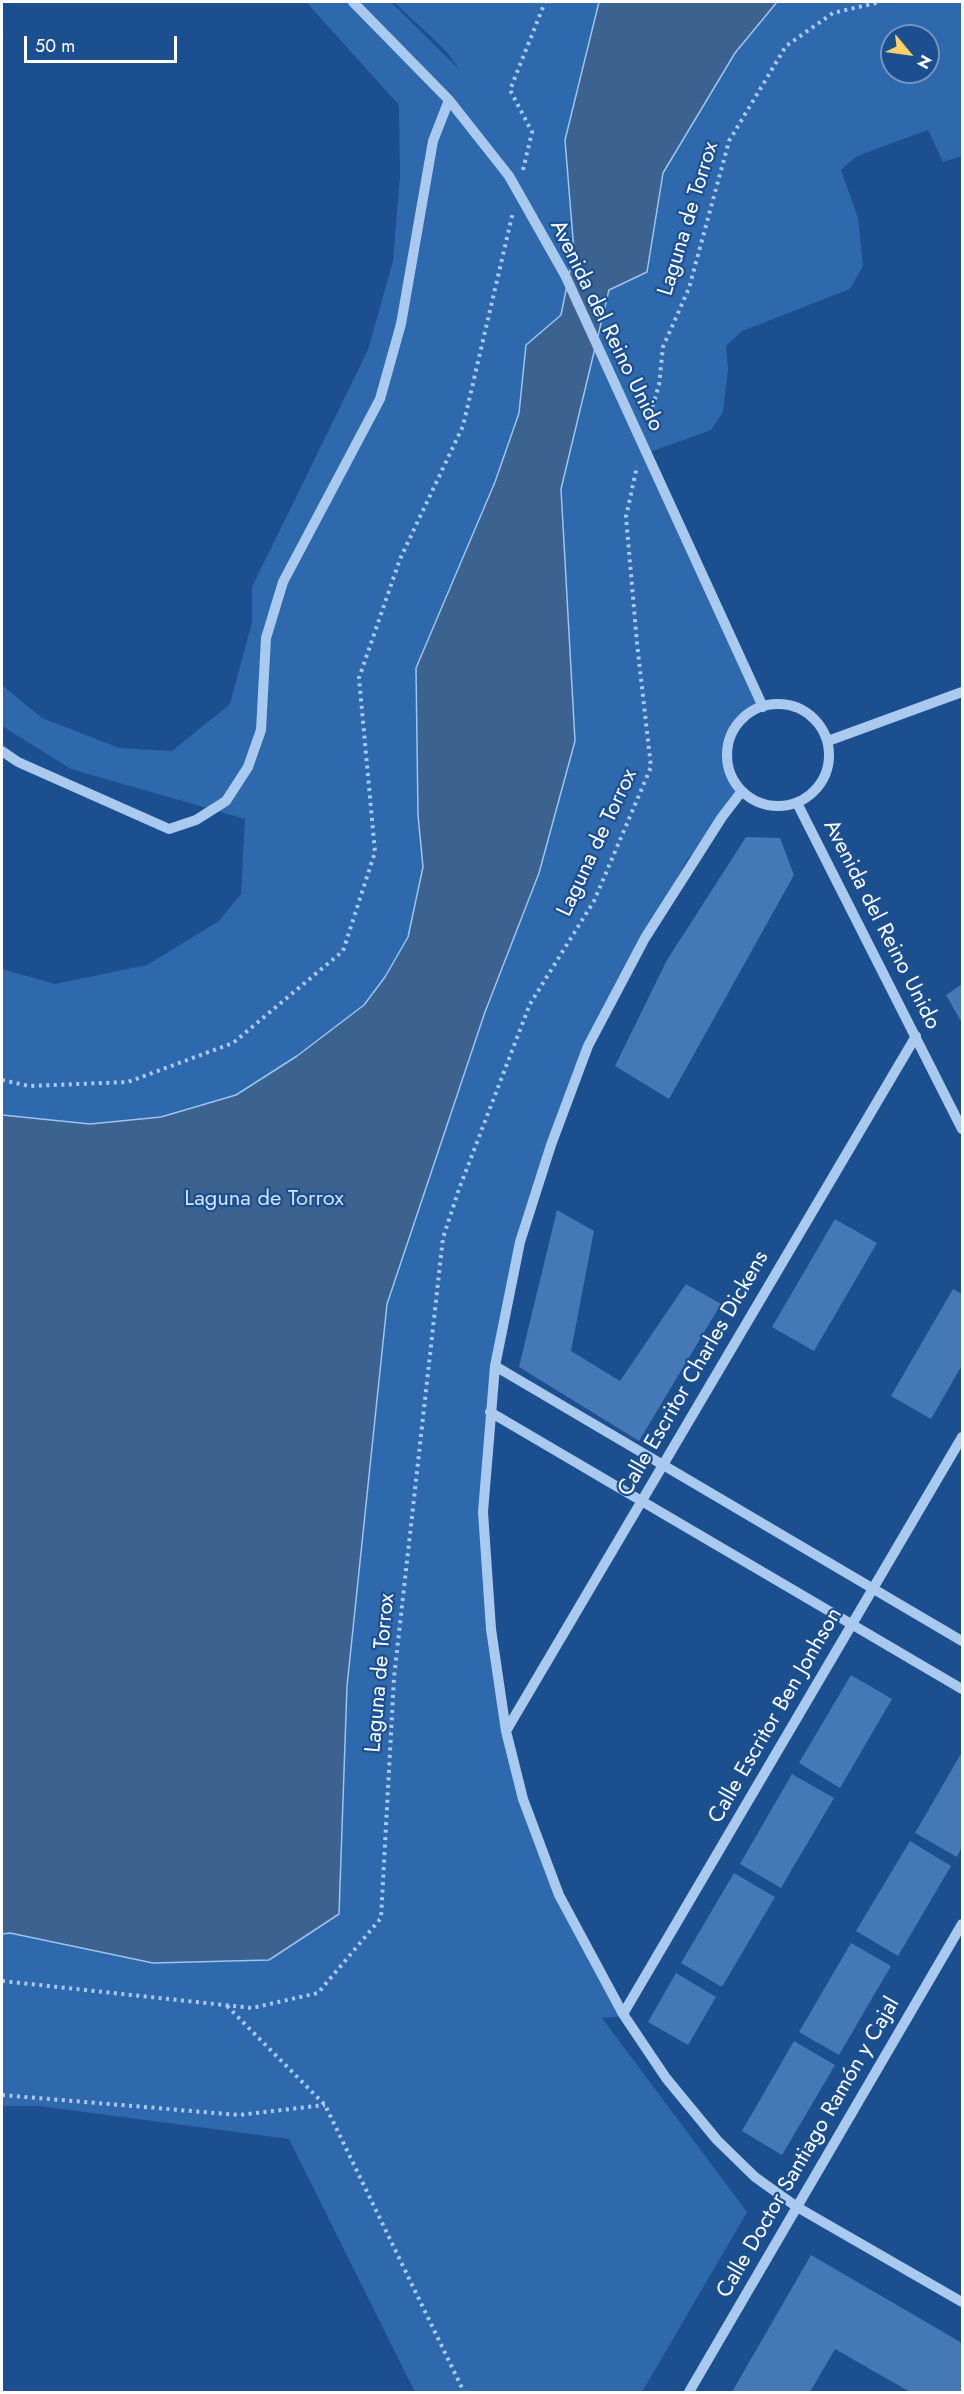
<!DOCTYPE html>
<html>
<head>
<meta charset="utf-8">
<style>
	body { margin:0 }
	#map { position:relative; width:964px; height:2394px; overflow:hidden; background:#1b4f8f; font-family:Jost,sans-serif }
	canvas { display:block }
	.frame { position:absolute; inset:0; border:3px solid #fff; pointer-events:none }
	.north { position:absolute; left:880px; top:24px; width:60px; height:60px; box-sizing:border-box; background:#1b4f8f; border:2px solid #7695bc; border-radius:50%; rotate:119deg; font-size:16px; font-weight:700; line-height:24px; text-align:center; color:#fff }
	.north::after { content:''; display:block; margin:auto; width:21px; height:27px; background:#ffd166; clip-path:polygon(50% 0,100% 100%,50% 72%,0 100%) }
	.scale { position:absolute; left:24px; top:36px; width:153px; height:27px; box-sizing:border-box; border:3px solid #fff; border-top:0; padding-left:8px; font-size:18px; line-height:21px; white-space:nowrap; color:#fff; -webkit-text-stroke:4px #1b4f8f; paint-order:stroke }
</style>
</head>
<body>
<div id="map">
<canvas width="964" height="2394"></canvas>
<div class="frame"></div>
<div class="north">N</div>
<div class="scale">50 m</div>
</div>
<script>
const g = document.querySelector('canvas').getContext('2d');
g.lineJoin = 'round';
function fillPath(path, color) {
  g.fillStyle = color;
  g.fill(path, 'evenodd');
}
function poly(rows) {
  const path = new Path2D();
  for (const r of rows) {
    if (r.length === 3) {
      path.moveTo(r[0] + r[2], r[1]);
      path.arc(r[0], r[1], r[2], 0, 2 * Math.PI);
      continue;
    }
    path.moveTo(r[0], r[1]);
    for (let i = 2; i < r.length; i += 2) path.lineTo(r[i], r[i + 1]);
  }
  return path;
}
function strokePath(path, color, width, dash) {
  g.strokeStyle = color;
  g.lineWidth = width;
  g.lineCap = dash ? 'butt' : 'round';
  g.setLineDash(dash || []);
  g.stroke(path);
}
function drawText(font, color, halo, rows, align = 'center') {
  g.font = font + ' Jost,sans-serif';
  g.lineWidth = 4.5;
  g.setLineDash([]);
  g.textBaseline = 'middle';
  g.strokeStyle = halo;
  g.fillStyle = color;
  for (const [text, x, y, turn = 0] of rows) {
    g.save();
    g.translate(x, y);
    g.rotate((+turn || 0) * Math.PI / 180);
    g.textAlign = isNaN(turn) ? turn : align;
    if (halo) g.strokeText(text, 0, 0);
    g.fillText(text, 0, 0);
    g.restore();
  }
}
fillPath(poly([
	[306,2,391,2,460,70,446,51,394,2,962,2,962,156,943,162,928,130,857,156,841,170,858,218,863,266,850,289,742,331,726,346,728,370,723,412,711,430,650,452,761,705,748,714,733,740,732,768,741,796,686,861,590,1047,526,1227,495,1363,487,1514,503,1728,561,1896,626,2016,602,2018,747,2212,642,2392,415,2392,289,2139,39,2106,2,2106,2,969,55,984,147,965,219,921,241,894,245,819,71,769,2,726,2,685,42,718,119,748,172,751,230,704,252,622,252,587,368,350,393,261,400,175,399,105],
	[892,36,928,36,928,72,892,72]
]), '#2e69ad');
const water = poly([
	[599,2,777,2,735,53,663,173,647,272,609,290,561,489,575,741,539,873,485,1012,387,1304,347,1686,339,1914,269,1960,153,1963,10,1933,2,1934,2,1115,90,1124,161,1117,236,1095,297,1056,364,1005,385,977,408,937,423,867,418,815,416,668,495,482,519,413,526,345,561,315,574,251,565,140,599,2]
]);
fillPath(water, '#3c6290');
strokePath(water, '#9cc4f0', 1.5);
fillPath(poly([
	[746,837,780,838,794,875,669,1099,615,1066,667,960],
	[962,984,962,1023,946,995],
	[557,1210,594,1231,571,1351,620,1381,686,1284,721,1304,639,1441,519,1367],
	[835,1219,877,1243,814,1351,772,1327],
	[953,1289,962,1294,962,1365,931,1419,891,1396],
	[851,1675,892,1699,840,1788,799,1763],
	[962,1752,962,1847,957,1857,915,1833],
	[792,1774,834,1798,781,1888,740,1864],
	[910,1841,951,1866,898,1956,856,1931],
	[734,1873,775,1897,722,1987,681,1963],
	[851,1943,891,1966,839,2055,799,2032],
	[676,1973,716,1997,688,2045,648,2022],
	[794,2041,835,2065,782,2155,742,2131],
	[811,2255,962,2343,962,2392,910,2392,835,2349,810,2392,732,2392]
]), '#4478b7');
strokePath(poly([
	[523,170,532,132,510,90,545,2],
	[648,421,659,385,663,347,689,288,729,141,786,46,833,13,880,2],
	[2,1080,29,1086,128,1082,233,1043,343,951,375,852,359,678,400,559,463,426,513,212],
	[2,1981,252,2008,318,1993,381,1918,394,1678,443,1238,459,1189,530,1004,594,901,651,767,637,643,626,517,637,466],
	[227,2006,325,2105,464,2392],
	[2,2095,239,2115,325,2105]
]), '#a9c9ee', 4, [3, 4.5]);
strokePath(poly([
	[353,2,449,100,509,176,565,275,763,707],
	[778,755,51],
	[828,741,962,692],
	[2,751,18,762,169,829,196,820,226,801,248,767,261,730,266,638,283,582,380,399,401,324,433,141,449,100],
	[742,791,722,817,645,938,588,1046,551,1145,520,1242,495,1366,483,1512,491,1629,506,1731,523,1799,559,1895,623,2014,666,2078,717,2140,755,2177,797,2207,962,2302],
	[797,803,962,1129],
	[495,1366,962,1641],
	[490,1412,962,1689],
	[506,1731,916,1036],
	[623,2014,962,1437],
	[689,2392,962,1924]
]), '#a9c9ee', 10);
drawText('22px', '#fff', '#1b4f8f', [
	["Laguna de Torrox",689,219,-73],
	["Avenida del Reino Unido",606,326,64],
	["Laguna de Torrox",598,843,-65],
	["Avenida del Reino Unido",881,925,63],
	["Calle Escritor Charles Dickens",694,1374,-60],
	["Laguna de Torrox",381,1673,-85],
	["Calle Escritor Ben Jonhson",776,1716,-60],
	["Calle Doctor Santiago Ramón y Cajal",809,2148,-60]
]);
drawText('22px', '#cfe3fa', '#1b4f8f', [
	["Laguna de Torrox",264,1200]
]);
</script>
</body>
</html>
